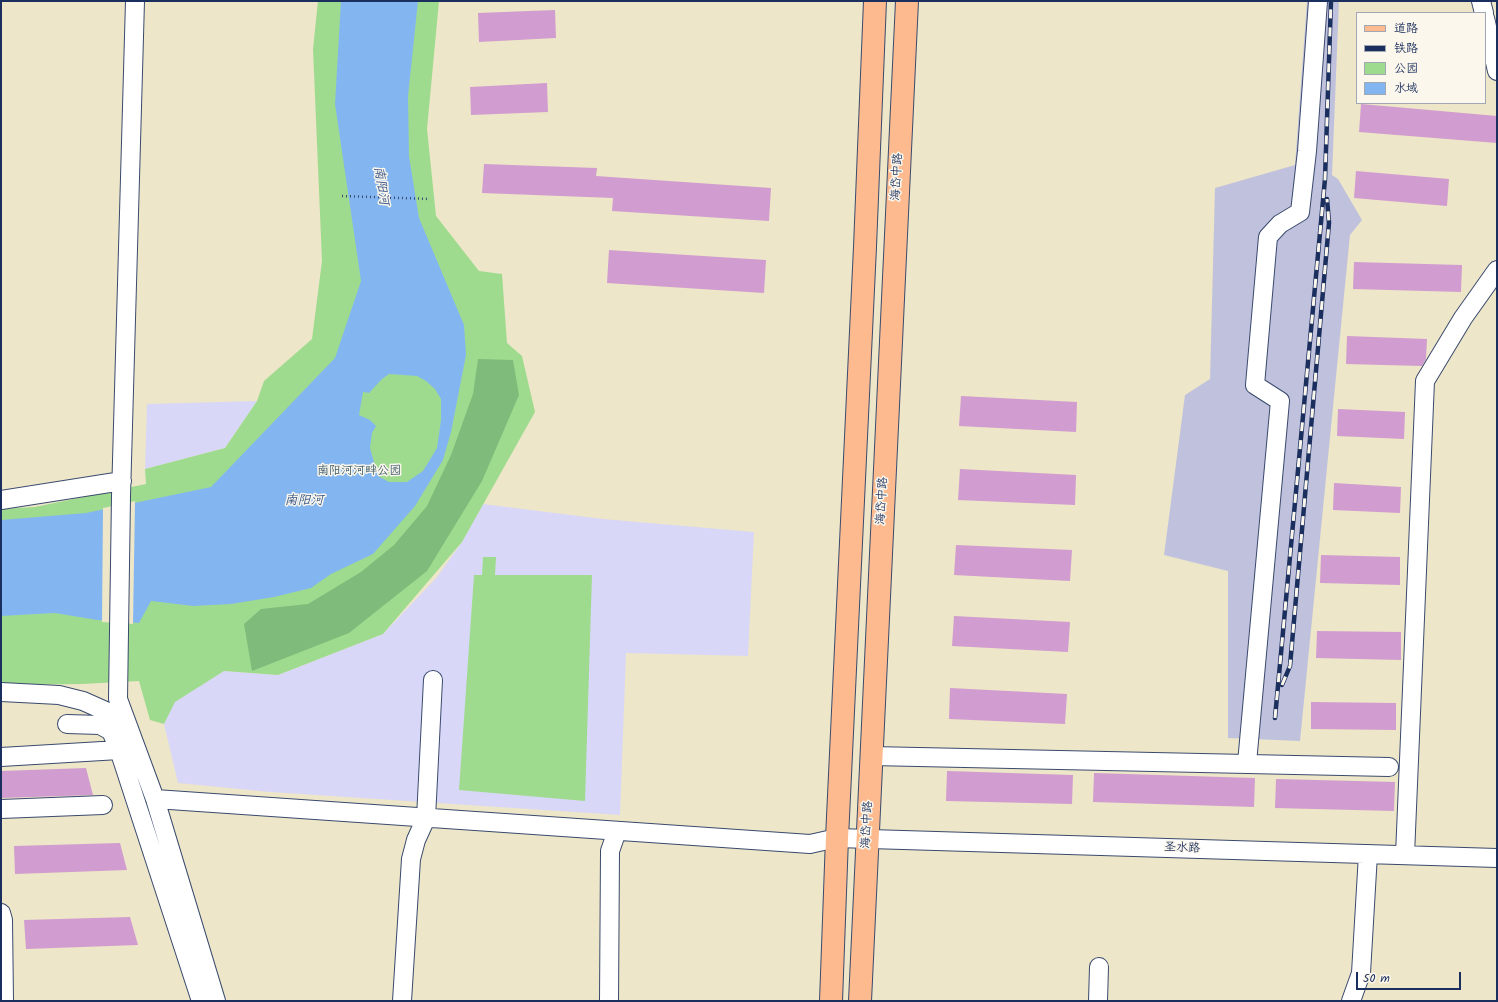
<!DOCTYPE html>
<html>
<head>
<meta charset="utf-8">
<style>
	body { margin:0 }
	#map { position:relative; width:1498px; height:1002px; overflow:hidden; background:#ede6c8; font-family:Kalam,"LXGW WenKai TC",sans-serif }
	canvas { display:block }
	.frame { position:absolute; inset:0; border:2px solid #1b2f5e; pointer-events:none }
	.legend { position:absolute; left:1356px; top:12px; width:130px; height:92px; box-sizing:border-box; background:#fbf7ec; border:1px solid #a1a7b3; margin:0; padding:5px 7px; list-style:none; font-size:12px; color:#1b2f5e }
	.legend li { display:flex; align-items:center; gap:8px; height:20px }
	.legend b { width:20px; border:1px solid #a1a7b3 }
	.scale { position:absolute; left:1356px; top:972px; width:105px; height:18px; box-sizing:border-box; border:2px solid #1b2f5e; border-top:0; padding-left:5px; font-size:12px; line-height:14px; white-space:nowrap; color:#1b2f5e; -webkit-text-stroke:3px #fbf7ec; paint-order:stroke }
</style>
</head>
<body>
<div id="map">
<canvas width="1498" height="1002"></canvas>
<div class="frame"></div>
<ul class="legend">
<li><b style="height:5px;background:#fcba8e"></b>道路</li>
<li><b style="height:5px;background:#1b2f5e"></b>铁路</li>
<li><b style="height:11px;background:#9fdb8f"></b>公园</li>
<li><b style="height:11px;background:#83b6f0"></b>水域</li>
</ul>
<div class="scale">50 m</div>
</div>
<script>
const g = document.querySelector('canvas').getContext('2d');
g.lineJoin = 'round';
function fillPath(path, color) {
  g.fillStyle = color;
  g.fill(path, 'evenodd');
}
function poly(rows) {
  const path = new Path2D();
  for (const r of rows) {
    path.moveTo(r[0], r[1]);
    for (let i = 2; i < r.length; i += 2) path.lineTo(r[i], r[i + 1]);
  }
  return path;
}
function strokePath(path, color, width, dash) {
  g.strokeStyle = color;
  g.lineWidth = width;
  g.lineCap = dash ? 'butt' : 'round';
  g.setLineDash(dash || []);
  g.stroke(path);
}
function drawText(font, color, halo, rows, align = 'center') {
  g.font = font + ' Kalam,"LXGW WenKai TC",sans-serif';
  g.lineWidth = 3;
  g.setLineDash([]);
  g.textBaseline = 'middle';
  g.strokeStyle = halo;
  g.fillStyle = color;
  for (const [text, x, y, turn = 0] of rows) {
    g.save();
    g.translate(x, y);
    g.rotate((+turn || 0) * Math.PI / 180);
    g.textAlign = isNaN(turn) ? turn : align;
    if (halo) g.strokeText(text, 0, 0);
    g.fillText(text, 0, 0);
    g.restore();
  }
}
fillPath(poly([
	[257,401,225,448,145,469,147,404],
	[483,504,603,519,754,532,748,656,626,653,620,815,270,792,178,783,164,724,174,702,224,671,278,675,383,634,437,577,462,542]
]), '#d9d7f7');
fillPath(poly([
	[1307,1,1339,1,1332,175,1338,179,1362,220,1350,235,1300,741,1228,738,1228,571,1164,555,1185,395,1210,379,1215,188,1295,165]
]), '#c0c2dd');
fillPath(poly([
	[318,1,439,1,427,129,436,216,479,271,502,274,507,343,522,356,535,412,462,542,383,634,278,675,224,671,175,702,164,724,150,720,139,681,82,684,1,685,1,509,35,507,146,484,145,469,225,448,257,401,264,381,312,339,322,261,313,49],
	[483,557,496,557,495,575,592,575,585,801,459,790,474,575,482,575]
]), '#9fdb8f');
fillPath(poly([
	[478,359,513,360,519,395,482,481,427,571,349,633,252,671,244,624,261,609,308,604,361,572,394,545,427,506,451,455,473,394]
]), '#7fbb7a');
fillPath(poly([
	[341,1,418,1,408,96,409,156,419,218,464,325,466,355,451,432,443,460,415,506,373,554,331,574,311,588,274,597,231,604,193,606,151,601,139,623,97,620,55,613,1,616,1,520,86,513,211,487,335,358,361,281,335,104],
	[389,374,417,376,426,381,435,389,441,399,441,420,437,448,423,471,407,482,389,482,378,476,370,448,372,433,376,426,370,420,359,415,363,392,369,393,382,379]
]), '#83b6f0');
fillPath(poly([
	[135,501,133,624,102,622,103,508]
]), '#ede6c8');
fillPath(poly([
	[555,10,556,38,479,42,478,13],
	[547,83,548,112,471,115,470,87],
	[1361,104,1497,116,1497,143,1359,132],
	[484,164,597,168,596,176,771,188,769,221,612,211,613,198,482,193],
	[1356,171,1449,179,1447,206,1354,198],
	[609,250,766,260,764,293,607,283],
	[1354,262,1462,265,1461,292,1353,289],
	[1347,336,1427,339,1426,359,1422,366,1346,364],
	[961,396,1077,402,1076,432,959,426],
	[1338,409,1405,412,1404,439,1337,436],
	[960,469,1076,475,1075,505,958,500],
	[1334,483,1401,487,1400,513,1333,510],
	[956,545,1072,550,1070,581,954,575],
	[1321,555,1400,557,1400,585,1320,583],
	[954,616,1070,622,1068,652,952,646],
	[1317,631,1401,632,1401,660,1316,658],
	[950,688,1067,694,1065,724,949,719],
	[1311,702,1396,703,1396,730,1311,729],
	[86,768,93,795,1,798,1,771],
	[947,771,1073,775,1072,804,946,801],
	[1094,773,1255,778,1254,807,1093,802],
	[1276,779,1395,782,1394,811,1275,808],
	[120,843,127,870,15,874,14,846],
	[130,917,138,945,26,949,24,920]
]), '#d19ccf');
const minor = poly([
	[135,1,121,496,118,699,155,799,216,1001],
	[1481,1,1484,13],
	[1485,18,1497,71],
	[1,500,122,481],
	[1,692,59,695,83,701,110,713,126,723],
	[67,724,100,725,111,731,119,750,201,1001],
	[871,756,1389,767],
	[1,757,119,750],
	[1247,763,1280,401,1255,385,1268,237,1280,224,1300,212,1307,151,1318,1],
	[155,799,810,844,837,838,1497,858],
	[1,809,103,805],
	[1405,855,1425,381,1463,318,1497,270],
	[1,913,3,920,4,1001],
	[402,1001,411,859,416,840,426,818,433,680],
	[609,1001,610,851,617,831],
	[1098,1001,1099,967],
	[1351,1001,1361,973,1368,854]
]);
const major = poly([
	[831,1001,837,838,865,247,875,1],
	[860,1001,907,1]
]);
strokePath(minor, '#3a4a6e', 20);
strokePath(major, '#3a4a6e', 24);
strokePath(poly([
	[342,196,430,199]
]), '#3a4a6e', 2.5, [1, 3]);
strokePath(minor, '#fff', 18);
strokePath(major, '#fcba8e', 22);
const rail = poly([
	[1282,685,1290,666,1329,223,1327,199],
	[1275,718,1325,179,1331,1]
]);
strokePath(rail, '#1b2f5e', 4.5);
strokePath(rail, '#fbf7ec', 3, [9]);
drawText('12px', '#1b2f5e', '#fbf7ec', [
	["海岱中路",898,177,-87],
	["海岱中路",883,501,-87],
	["海岱中路",868,825,-87],
	["圣水路",1182,849,2]
]);
drawText('12px', '#3c5a6a', '#fbf7ec', [
	["南阳河河畔公园",359,472]
]);
drawText('italic 13px', '#3a588a', '#fbf7ec', [
	["南阳河",380,186,81],
	["南阳河",304,502]
]);
</script>
</body>
</html>
